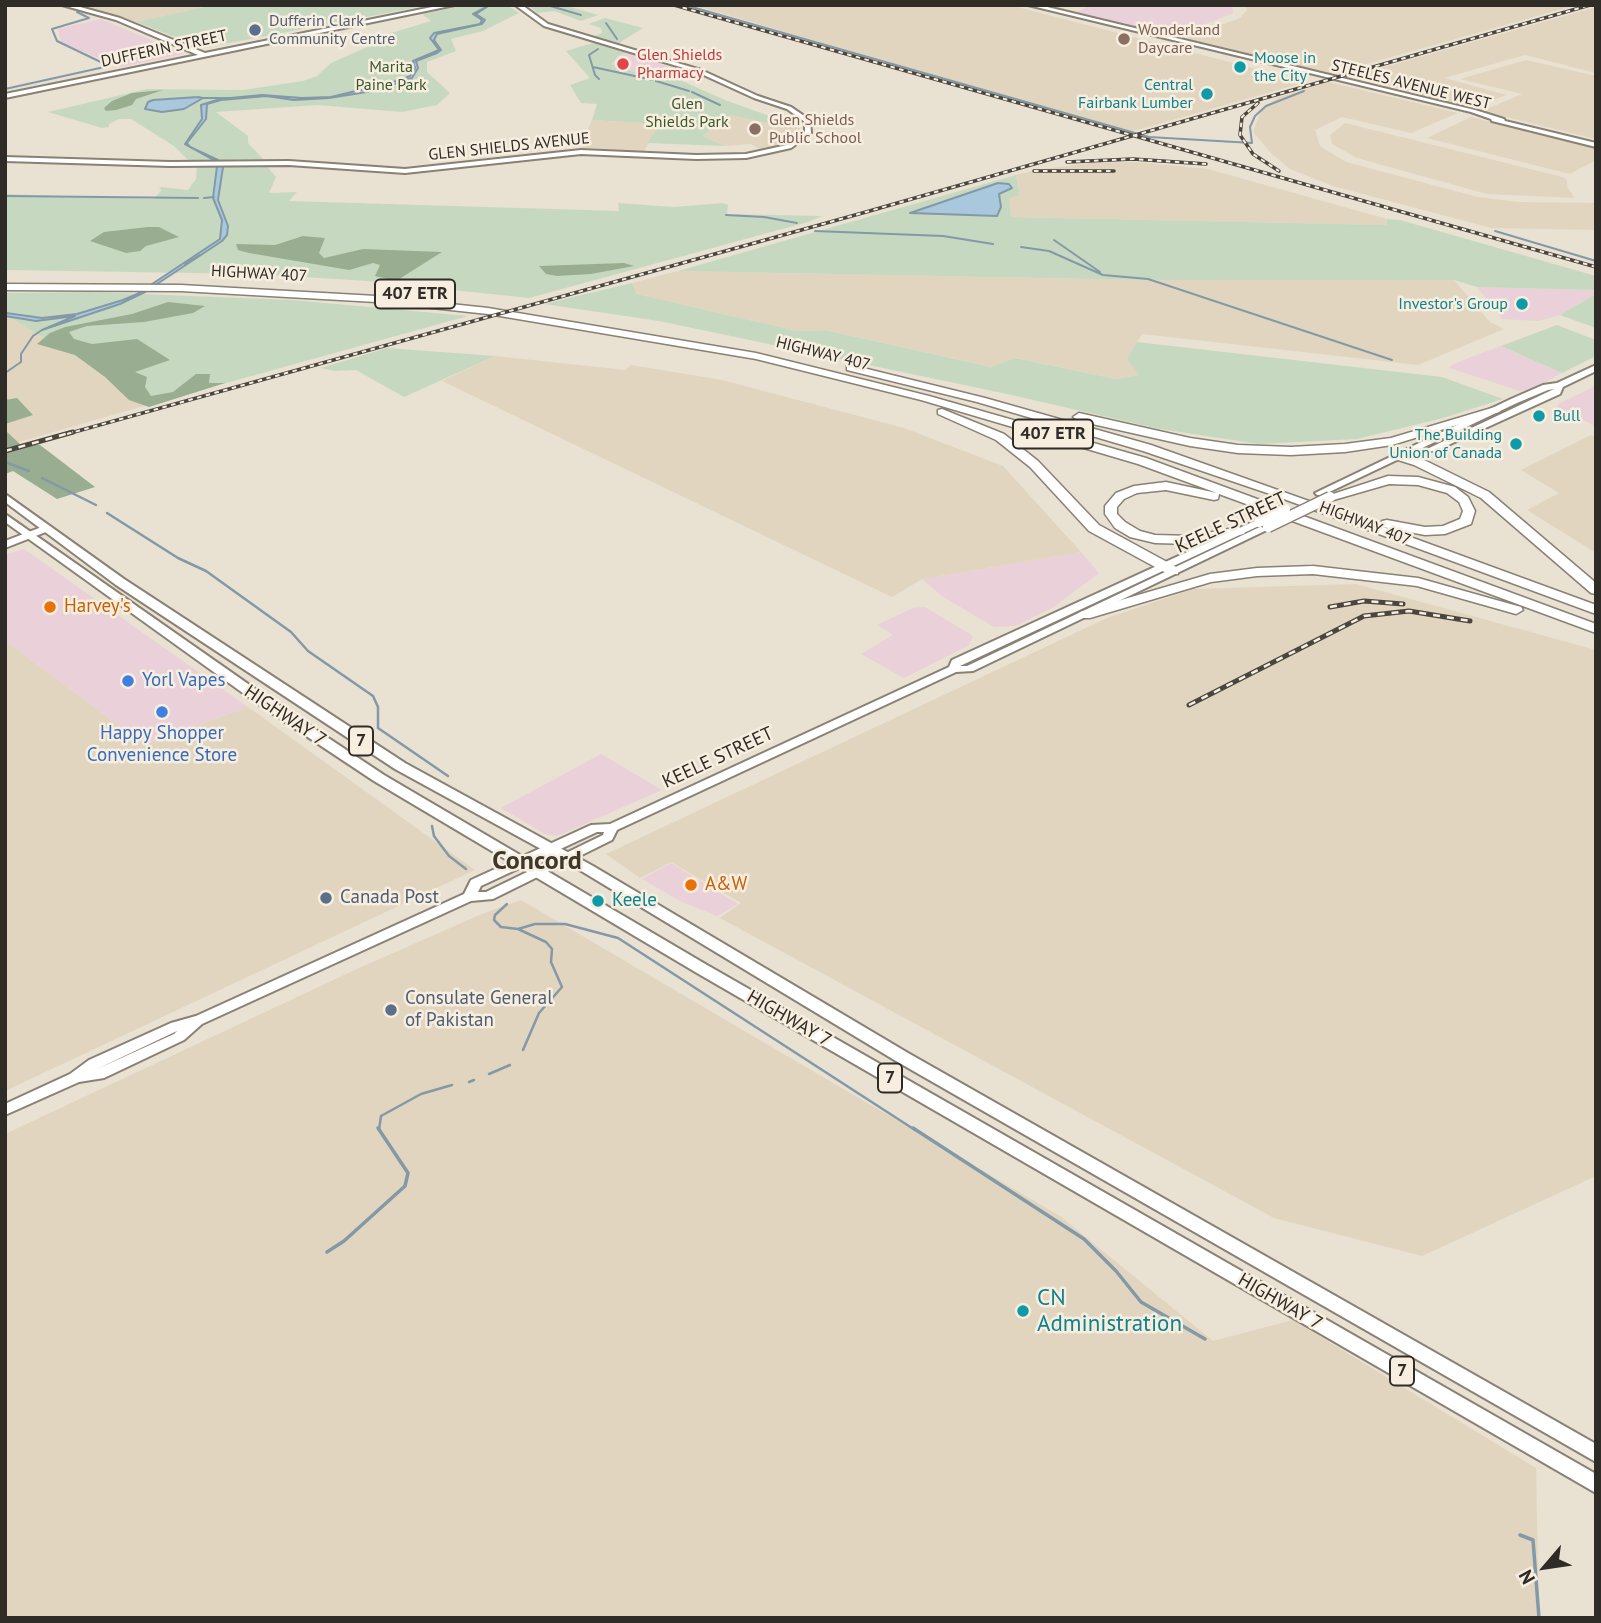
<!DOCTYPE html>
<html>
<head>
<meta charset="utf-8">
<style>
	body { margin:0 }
	#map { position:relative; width:1601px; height:1623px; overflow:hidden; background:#e9e1d2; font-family:"PT Sans",sans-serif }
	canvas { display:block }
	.frame { position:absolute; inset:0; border:7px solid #2f2b26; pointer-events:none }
	.north { position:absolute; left:1510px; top:1532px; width:70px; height:70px; -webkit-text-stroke:5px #f7eedf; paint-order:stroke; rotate:241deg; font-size:19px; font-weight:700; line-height:28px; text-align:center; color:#2f2b26 }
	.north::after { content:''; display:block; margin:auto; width:24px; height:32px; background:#2f2b26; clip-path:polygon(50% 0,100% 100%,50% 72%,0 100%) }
</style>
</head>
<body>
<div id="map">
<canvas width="1601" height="1623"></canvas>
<div class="frame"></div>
<div class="north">N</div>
</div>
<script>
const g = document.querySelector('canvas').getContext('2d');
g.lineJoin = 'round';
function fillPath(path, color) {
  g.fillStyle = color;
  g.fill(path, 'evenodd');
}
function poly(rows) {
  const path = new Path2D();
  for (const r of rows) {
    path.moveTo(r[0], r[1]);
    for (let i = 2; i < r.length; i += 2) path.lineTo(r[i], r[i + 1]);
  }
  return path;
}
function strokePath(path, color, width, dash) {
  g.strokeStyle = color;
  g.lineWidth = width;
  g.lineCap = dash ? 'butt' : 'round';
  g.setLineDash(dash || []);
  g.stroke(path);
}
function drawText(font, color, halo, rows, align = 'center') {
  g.font = font + ' "PT Sans",sans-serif';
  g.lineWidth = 5;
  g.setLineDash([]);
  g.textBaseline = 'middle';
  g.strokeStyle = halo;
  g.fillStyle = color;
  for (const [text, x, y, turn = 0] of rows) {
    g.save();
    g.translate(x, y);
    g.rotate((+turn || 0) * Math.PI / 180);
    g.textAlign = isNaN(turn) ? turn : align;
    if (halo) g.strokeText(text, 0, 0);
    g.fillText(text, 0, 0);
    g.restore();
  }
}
fillPath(poly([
	[1092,5,1232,5,1233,13,1173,37,1075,13],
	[101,19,184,54,119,67,61,42,58,29],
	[629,53,686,73,658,79,613,64,619,56],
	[1477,287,1596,290,1596,294,1560,315,1539,321,1502,319],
	[1501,346,1562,373,1530,390,1520,391,1449,368,1453,364],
	[1596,386,1596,426,1556,408,1560,403],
	[24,549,248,707,145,745,5,641,5,555],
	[1081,552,1099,573,1052,608,1015,626,994,627,942,596,922,579],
	[925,607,973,636,969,645,904,678,861,654,893,635,877,625,913,608],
	[601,754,662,790,557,836,545,834,501,808],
	[671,863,738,904,717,916,682,902,642,879]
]), '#ead0d8');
fillPath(poly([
	[87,5,212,5,136,22,85,6],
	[693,5,1010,5,1306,82,1130,132],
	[1246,5,1576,5,1331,74,1183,39,1240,18,1247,10],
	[1596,7,1596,73,1525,55,1444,78,1507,95,1470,108,1353,76],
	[1526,60,1596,76,1596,139,1482,111,1522,94,1460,79],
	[1328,82,1458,113,1411,133,1342,117,1315,130,1320,146,1346,162,1478,197,1518,202,1596,203,1596,230,1491,228,1333,186,1290,169,1272,154,1253,132,1261,111,1276,98],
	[730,115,780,126,800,126,799,135,780,146,762,150,751,144,725,146,703,136],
	[1471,117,1596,148,1596,160,1570,174,1427,138],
	[592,120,661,124,644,151,582,148,583,140],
	[1345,123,1566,178,1568,188,1574,198,1487,194,1357,158,1332,144,1330,135],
	[1136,162,1208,169,1387,219,1388,225,1011,217,1008,199,1020,194,1016,175,1036,170,1089,163],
	[678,271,1145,280,1454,280,1490,322,1504,329,1418,365,1142,334,1127,359,1139,375,1116,379,1016,358,992,367,825,330,797,331,637,294,632,283],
	[10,318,154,403,5,446,5,319],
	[495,356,625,370,631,365,722,380,904,428,1003,466,1081,552,922,579,892,597,442,381],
	[1591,435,1596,437,1596,553,1527,510,1559,493,1521,470],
	[1356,584,1596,650,1596,1176,1422,1256,1274,1218,720,918,741,903,671,862,640,878,606,854,1107,618,1193,589],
	[5,641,145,745,248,707,475,870,5,1091],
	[521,900,1060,1216,1213,1341,1293,1320,1536,1468,1539,1618,5,1618,5,1134,359,968,482,914]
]), '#e1d5bf');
fillPath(poly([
	[212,5,429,5,203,48,136,22],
	[467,5,507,5,519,13,483,31,451,39,456,51,427,62,427,72,450,93,437,105,402,112,318,105,216,112,248,136,248,143,263,159,189,161,174,146,131,119,119,119,109,124,109,127,102,128,48,112,147,89,243,90,303,81,317,76,331,63,383,40,385,35,431,21,422,14],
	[529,5,563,5,598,15,581,21,554,11,537,13],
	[605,18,643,28,619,43,593,37,602,33,601,28,589,24],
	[593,43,628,52,618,56,612,64,658,80,671,76,725,100,775,118,794,116,800,126,780,126,730,115,703,136,725,146,648,143,660,124,592,120,597,104,581,103,570,85,590,78,566,51],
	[266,165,276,177,269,193,297,192,289,201,619,211,618,203,674,207,722,203,728,205,727,214,822,216,808,222,529,298,367,281,256,274,5,270,5,194,153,199,162,190,159,189,161,187,188,190,196,179,197,167],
	[1016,175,1020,195,1009,199,1011,217,1387,225,1387,219,1400,220,1596,276,1596,290,1477,287,1454,280,1145,280,678,271],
	[632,283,637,294,797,331,825,330,991,367,1015,358,1116,379,1139,375,1127,359,1137,342,1442,377,1503,399,1443,418,1357,439,1259,444,1160,429,1007,394,659,321,544,304],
	[92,292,292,300,468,316,154,403,10,318,5,319,5,293],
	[1596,294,1596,328,1560,315],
	[1557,325,1596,340,1596,356,1562,373,1501,346],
	[387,348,495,356,404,397,356,370,334,371,321,368]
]), '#c6d9c0');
fillPath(poly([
	[163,90,136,99,132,105,116,110,106,111,104,108,112,101,132,93],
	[148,227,159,227,179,237,146,246,140,251,126,253,90,241,104,232],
	[303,236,325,238,319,253,324,258,363,249,442,252,396,281,375,276,380,265,373,263,349,270,249,253,238,250,236,244,275,245],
	[624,263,634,266,591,274,557,276,546,274,539,266],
	[168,302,205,306,193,313,144,322,87,326,69,332,74,339,92,344,137,339,170,360,135,372,147,377,145,387,151,396,173,392,196,374,210,374,209,383,225,383,149,407,129,400,105,377,75,355,37,344,50,333,65,327,132,314],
	[17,398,33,415,5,424,5,400],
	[5,430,21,445,40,445,95,487,57,499,13,471,5,474]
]), '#99ad91');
const water = poly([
	[490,5,476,14,485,20,482,24,437,34,434,40,441,50,437,53,416,61,418,68,412,78,407,80,373,91,329,98,294,100,266,96,221,100,207,104,206,119,187,143,190,147,218,160,223,167,218,200,228,226,227,235,222,241,145,292,120,304,42,330,75,316,36,321,5,316,6,313,42,318,77,314,123,300,137,294,220,239,222,220,213,198,217,166,214,160,185,144,202,119,201,105,220,99,262,95,302,98,331,97,401,80,410,76,415,68,413,61,439,50,430,38,434,33,480,24,482,20,473,14,490,5],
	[198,97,203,98,184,109,162,112,145,109,148,102,153,100,198,97],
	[998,183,1009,184,1012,188,999,194,1001,207,997,216,910,213,998,183]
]);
fillPath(water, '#a9c8de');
strokePath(water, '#8499a7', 2);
strokePath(poly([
	[547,5,581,15],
	[685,5,1149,137,1252,143,1250,127,1255,116,1266,106,1304,91],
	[77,12,89,18],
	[606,23,617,39],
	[598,49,589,55,595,75,599,79],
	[593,67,653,80],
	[656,81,689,91],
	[5,89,109,66,57,41,52,29,89,18],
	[692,92,720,105],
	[203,98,234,98],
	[5,196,198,198],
	[204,198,214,197],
	[726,215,764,217,797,223],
	[815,231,943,236,993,244],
	[1495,231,1596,261],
	[1054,240,1100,272],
	[1021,247,1049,251,1103,275,1148,279,1392,360],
	[185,264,200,255],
	[5,373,21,362,21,354,33,336,42,330]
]), '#8499a7', 2);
strokePath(poly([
	[5,462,29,471],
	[42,478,96,505],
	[107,513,178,558,206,571,291,632,308,651,373,696,378,707,378,728,448,776],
	[432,826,434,836,449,856,466,869],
	[507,904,495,915,494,920,501,927,518,929,546,942,552,949,551,962,562,987,539,1013,523,1050],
	[518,929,535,924,565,924,618,938,915,1130],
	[489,1074,510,1065],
	[469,1082,474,1080],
	[379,1130,381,1116,421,1094,452,1085]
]), '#8499a7', 2.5);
strokePath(poly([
	[913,1128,1084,1239,1116,1271,1141,1302,1205,1339],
	[327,1252,344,1241,405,1186,408,1173,378,1128],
	[1520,1535,1533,1540,1539,1618]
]), '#8499a7', 3.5);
const secondary = poly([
	[62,5,73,5,120,18,205,53,442,5,455,5,5,98,5,94,198,55,116,20,62,5],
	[515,5,522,5,548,24,701,70,758,96,791,107,810,120,811,133,791,148,746,158,696,159,581,154,405,173,289,165,170,166,5,161,5,157,170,162,289,161,405,169,581,150,696,155,746,154,787,145,805,132,805,122,787,109,754,98,697,72,544,26,515,5],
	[1028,5,1039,5,1475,110,1504,119,1505,121,1596,143,1596,147,1492,121,1491,119,1471,112,1028,5],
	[1596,365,1596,371,1563,387,1560,394,1435,451,1429,451,1427,449,1554,389,1548,390,1517,403,1323,495,1317,495,1315,493,1511,399,1543,385,1557,383,1596,365],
	[1259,519,1263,520,1263,524,960,666,967,666,1264,525,1268,524,1273,527,973,671,956,672,617,830,612,840,493,899,471,901,202,1024,184,1040,104,1078,79,1082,5,1115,5,1104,70,1074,89,1060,171,1023,196,1016,464,894,471,880,591,825,610,824,949,667,952,660,1259,519],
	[597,832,604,832,603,835,486,892,478,892,481,886,597,832],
	[177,1031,174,1034,97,1069,99,1068,177,1031],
	[47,525,52,528,51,530,5,548,5,541,47,525]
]);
const primary = poly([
	[5,494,124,579,405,763,593,866,908,1053,1596,1444,1596,1462,896,1061,583,872,395,769,116,585,5,502,5,494],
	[5,514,271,700,384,775,707,965,1596,1474,1596,1493,697,973,374,781,261,706,5,522,5,514]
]);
const highway = poly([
	[5,284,181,285,376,296,488,308,756,353,929,396,1146,458,1596,624,1596,633,1219,494,1218,499,1214,500,1166,490,1137,493,1124,499,1117,507,1117,514,1125,522,1140,531,1155,535,1192,536,1239,527,1245,531,1244,534,1192,544,1155,543,1130,537,1115,528,1105,514,1105,506,1116,493,1134,486,1166,482,1217,493,1138,464,921,400,756,359,488,314,376,302,181,291,5,290,5,284],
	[851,365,985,398,1151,445,1382,527,1382,521,1387,520,1425,527,1443,526,1460,519,1463,511,1459,502,1447,493,1418,485,1389,484,1330,501,1324,497,1388,476,1418,477,1455,487,1468,497,1475,511,1471,524,1445,534,1425,535,1383,527,1596,605,1596,614,1273,495,1143,451,977,402,847,370,847,366,851,365],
	[1495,407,1501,410,1499,412,1392,445,1345,452,1291,455,1238,453,1190,446,1079,421,1073,417,1079,413,1190,438,1238,445,1291,447,1345,444,1391,438,1495,407],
	[942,409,1004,434,1038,461,1099,525,1178,568,1178,574,1168,574,1089,531,1030,467,996,440,938,414,938,410,942,409],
	[1399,452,1422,459,1489,492,1596,583,1596,594,1591,593,1481,498,1414,465,1395,459,1395,453,1399,452],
	[1313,566,1418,578,1521,607,1523,610,1516,614,1417,586,1313,574,1257,576,1211,582,1090,618,1080,618,1078,615,1080,612,1210,574,1257,568,1313,566]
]);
strokePath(secondary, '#898173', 4);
strokePath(primary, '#898173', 4);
strokePath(highway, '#898173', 3);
fillPath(secondary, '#fff');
fillPath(primary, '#fff');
fillPath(highway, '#fff');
const railFar1 = poly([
	[674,5,1596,267],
	[1258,103,1242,117,1240,135,1253,154,1279,171],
	[1067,162,1133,159,1206,164],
	[1034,171,1114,171],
	[67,434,866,212,1590,5]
]);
const rail = poly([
	[5,451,73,432],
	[1330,607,1364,601,1403,604],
	[1189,705,1364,616,1409,611,1470,621]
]);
strokePath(railFar1, '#4a463f', 3.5);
strokePath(rail, '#4a463f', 5);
strokePath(railFar1, '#f7eedf', 2, [4.5]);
strokePath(rail, '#f7eedf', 2.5, [7]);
const secondaryBridge = poly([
	[1259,522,1285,509],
	[1268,527,1330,497]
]);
strokePath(secondaryBridge, '#898173', 13, []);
strokePath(secondaryBridge, '#fff', 10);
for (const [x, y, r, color] of [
	[255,30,7,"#5c6f8a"],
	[1124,39,7,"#8d6e63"],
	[623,64,7,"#e0444e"],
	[1240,67,7,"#0f9aa8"],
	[1207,94,7,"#0f9aa8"],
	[755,129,7,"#8d6e63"],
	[1522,304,7,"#0f9aa8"],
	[1539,416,7,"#0f9aa8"],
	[1516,444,7,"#0f9aa8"],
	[50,607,7,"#e8710a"],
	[128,681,7,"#3f7fe0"],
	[162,712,7,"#3f7fe0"],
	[691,885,7,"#e8710a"],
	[326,898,7,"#5c6f8a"],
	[598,901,7,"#0f9aa8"],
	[391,1010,7,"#5c6f8a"],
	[1023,1311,7,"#0f9aa8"]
]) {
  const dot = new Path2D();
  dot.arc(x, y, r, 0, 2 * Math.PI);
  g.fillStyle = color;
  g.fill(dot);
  strokePath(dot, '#f7eedf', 2.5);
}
drawText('16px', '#4e5e75', '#f7eedf', [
	["Dufferin Clark",269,21],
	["Community Centre",269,39]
], 'left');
drawText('16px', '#785e54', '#f7eedf', [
	["Wonderland",1138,30],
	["Daycare",1138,48],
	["Glen Shields",769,120],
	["Public School",769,138]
], 'left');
drawText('16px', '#2f2b26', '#f7eedf', [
	["DUFFERIN STREET",164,49,-12],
	["STEELES AVENUE WEST",1411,85,14],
	["GLEN SHIELDS AVENUE",509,147,-6],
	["HIGHWAY 407",259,274,3],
	["HIGHWAY 407",823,354,14],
	["HIGHWAY 407",1365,524,21]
]);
drawText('16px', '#be3a42', '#f7eedf', [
	["Glen Shields",637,55],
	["Pharmacy",637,73]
], 'left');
drawText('16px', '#0d838f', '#f7eedf', [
	["Moose in",1254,58,"left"],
	["the City",1254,76,"left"],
	["Central",1193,85],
	["Fairbank Lumber",1193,103],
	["Investor's Group",1508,304],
	["Bull",1553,416,"left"],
	["The Building",1502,435],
	["Union of Canada",1502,453]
], 'right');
drawText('16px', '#3a582e', '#f7eedf', [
	["Marita",391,67],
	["Paine Park",391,85],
	["Glen",687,104],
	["Shields Park",687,122]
]);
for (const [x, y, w] of [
	[415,294,80],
	[1053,434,80],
	[361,741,24],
	[890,1078,24],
	[1402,1371,24]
]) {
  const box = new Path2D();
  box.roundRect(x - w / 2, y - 14.5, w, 29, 5);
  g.fillStyle = '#f7eedf';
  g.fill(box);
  strokePath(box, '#2f2b26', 2);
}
drawText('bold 18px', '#2f2b26', null, [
	["407 ETR",415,294],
	["407 ETR",1053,434],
	["7",361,741],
	["7",890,1078],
	["7",1402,1371]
]);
drawText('19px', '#2f2b26', '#f7eedf', [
	["KEELE STREET",1231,523,-25],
	["HIGHWAY 7",285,716,34],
	["KEELE STREET",718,758,-25],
	["HIGHWAY 7",789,1019,30],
	["HIGHWAY 7",1280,1302,30]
]);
drawText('19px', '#c56008', '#f7eedf', [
	["Harvey's",64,607],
	["A&W",705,885]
], 'left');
drawText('19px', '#366cbe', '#f7eedf', [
	["Yorl Vapes",142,681],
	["Happy Shopper",162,734,"center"],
	["Convenience Store",162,756,"center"]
], 'left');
drawText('19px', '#4e5e75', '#f7eedf', [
	["Canada Post",340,898],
	["Consulate General",405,999],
	["of Pakistan",405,1021]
], 'left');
drawText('19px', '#0d838f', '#f7eedf', [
	["Keele",612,901]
], 'left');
drawText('23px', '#0d838f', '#f7eedf', [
	["CN",1037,1298],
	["Administration",1037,1324]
], 'left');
drawText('bold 26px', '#3e382b', '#f7eedf', [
	["Concord",537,862]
]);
</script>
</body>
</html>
